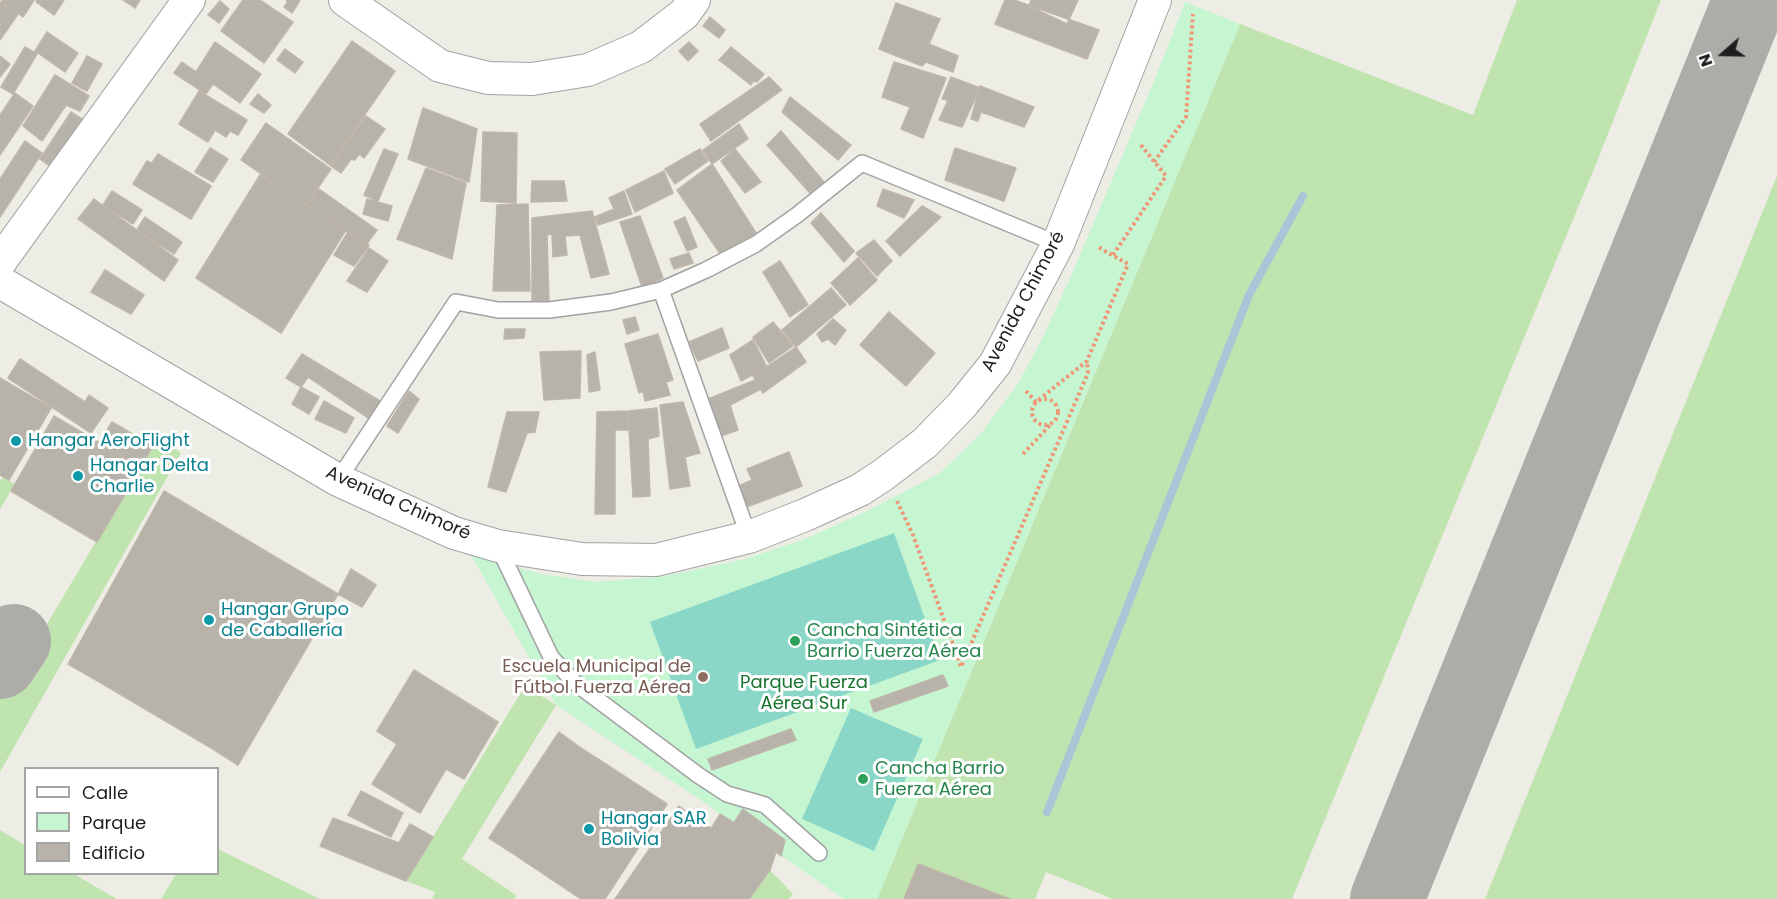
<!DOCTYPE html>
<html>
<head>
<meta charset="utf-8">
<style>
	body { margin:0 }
	#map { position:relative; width:1777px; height:899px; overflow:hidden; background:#eeede5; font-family:Poppins,sans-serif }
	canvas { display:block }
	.legend { position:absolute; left:24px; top:767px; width:195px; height:108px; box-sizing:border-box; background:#fff; border:2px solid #a5a5a5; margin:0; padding:8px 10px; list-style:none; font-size:18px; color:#1e1e1e }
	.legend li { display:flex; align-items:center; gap:12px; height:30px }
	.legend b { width:30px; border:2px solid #a5a5a5 }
	.north { position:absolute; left:1693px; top:24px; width:60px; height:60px; -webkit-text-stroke:4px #fff; paint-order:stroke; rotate:250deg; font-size:16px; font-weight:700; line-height:24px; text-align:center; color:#1e1e1e }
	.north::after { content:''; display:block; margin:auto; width:21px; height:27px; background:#1e1e1e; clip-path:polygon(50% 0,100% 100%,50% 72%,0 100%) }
</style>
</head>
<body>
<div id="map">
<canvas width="1777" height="899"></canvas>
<ul class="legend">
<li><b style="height:8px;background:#fff"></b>Calle</li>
<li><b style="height:16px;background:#c6f5d2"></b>Parque</li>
<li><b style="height:16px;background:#b7b3ab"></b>Edificio</li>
</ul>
<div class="north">N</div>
</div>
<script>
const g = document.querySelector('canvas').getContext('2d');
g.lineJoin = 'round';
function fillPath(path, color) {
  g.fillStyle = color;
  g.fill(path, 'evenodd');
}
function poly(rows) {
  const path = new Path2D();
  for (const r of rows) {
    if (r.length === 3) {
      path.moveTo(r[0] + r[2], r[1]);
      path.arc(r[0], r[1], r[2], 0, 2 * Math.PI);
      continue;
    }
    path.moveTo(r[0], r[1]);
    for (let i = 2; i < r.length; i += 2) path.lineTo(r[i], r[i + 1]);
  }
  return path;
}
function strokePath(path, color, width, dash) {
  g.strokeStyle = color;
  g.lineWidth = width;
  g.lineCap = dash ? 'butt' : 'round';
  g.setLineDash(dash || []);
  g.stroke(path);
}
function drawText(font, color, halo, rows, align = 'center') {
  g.font = font + ' Poppins,sans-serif';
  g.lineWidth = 6;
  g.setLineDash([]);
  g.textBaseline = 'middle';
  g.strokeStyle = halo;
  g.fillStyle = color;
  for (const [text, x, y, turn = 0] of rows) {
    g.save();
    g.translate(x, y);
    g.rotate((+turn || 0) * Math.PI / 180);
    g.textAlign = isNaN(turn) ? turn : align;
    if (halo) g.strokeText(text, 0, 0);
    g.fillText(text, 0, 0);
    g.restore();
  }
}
fillPath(poly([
	[1517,0,1661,0,1596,164,1292,899,1113,899,1046,872,1035,899,1010,899,918,864,904,899,877,899,1240,24,1473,115],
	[1777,176,1777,899,1485,899],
	[158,437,181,453,0,772,0,694,31,651],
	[3,477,15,484,0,509,0,481],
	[525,686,556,705,462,859,516,895,515,899,432,899,435,892,406,881],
	[0,830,25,845,26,874,74,874,117,899,0,899],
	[218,849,320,899,161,899,176,874,218,874],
	[770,870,793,894,789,899,749,899]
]), '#c0e4af');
fillPath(poly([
	[1185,2,1240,24,877,899,844,899,696,797,556,705,471,555,542,574,596,582,665,576,745,559,805,539,871,509,940,473,982,432,1017,385,1041,341,1071,276,1154,81]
]), '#c6f5d2');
fillPath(poly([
	[894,533,940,660,696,749,650,622],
	[851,708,923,739,874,851,802,819]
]), '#8ad7c7');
strokePath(poly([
	[1047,812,1249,295,1303,196]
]), '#a9c5d8', 8);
strokePath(poly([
	[0,662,14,641],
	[1387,899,1750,0]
]), '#adaca8', 74);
const building = poly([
	[3,0,34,0,23,17,1,2,3,0],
	[37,0,64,0,54,15,36,2,37,0],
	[123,0,140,0,135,8,123,0],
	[243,0,260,0,293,22,264,63,221,31,243,0],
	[286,0,300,0,292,13,284,7,288,1,286,0],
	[1005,0,1014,0,1099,30,1087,59,995,24,1005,0],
	[1031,0,1078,0,1067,24,1029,6,1031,0],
	[220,1,229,9,219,23,208,15,220,1],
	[0,2,18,14,0,40,0,2],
	[896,3,940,19,929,44,958,56,953,72,926,62,922,66,879,49,896,3],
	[710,17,725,30,719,38,703,26,710,17],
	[47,32,78,53,65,72,35,51,47,32],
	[352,41,395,71,330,165,288,134,352,41],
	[215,42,261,74,240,103,196,72,215,42],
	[689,42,698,51,688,61,679,51,689,42],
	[25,47,37,54,13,94,1,87,25,47],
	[731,47,764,74,757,82,753,81,751,85,719,60,731,47],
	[285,49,303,62,295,73,277,60,285,49],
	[0,56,10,64,0,77,0,56],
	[87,56,102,64,87,91,72,83,87,56],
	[182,62,213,84,206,94,174,73,182,62],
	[894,62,946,78,923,138,901,129,910,107,882,97,894,62],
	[55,75,89,96,80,111,66,105,42,141,23,126,55,75],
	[769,77,782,90,711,141,700,124,769,77],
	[951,77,980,88,962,127,939,120,948,100,942,99,951,77],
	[980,86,1034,107,1024,127,981,112,978,121,971,119,980,86],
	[199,91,247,120,238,135,230,131,226,137,215,130,208,142,179,124,199,91],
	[15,93,33,106,0,155,0,115,15,93],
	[258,94,271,105,264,113,250,104,258,94],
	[790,97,851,145,838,160,782,112,790,97],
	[423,108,477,129,469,182,408,159,423,108],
	[71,112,85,121,54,169,40,159,71,112],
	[366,116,385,129,364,158,359,154,355,160,351,159,341,173,331,166,366,116],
	[266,123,331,169,306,205,241,160,266,123],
	[739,124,748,139,712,164,703,150,739,124],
	[781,131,824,182,810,193,767,145,781,131],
	[483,132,517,133,516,203,481,201,483,132],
	[25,141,42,153,0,217,0,179,25,141],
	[210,148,228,159,213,182,195,172,210,148],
	[955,148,1016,168,1004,201,945,180,955,148],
	[384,149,398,154,378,201,364,195,384,149],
	[700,149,708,161,675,184,665,169,700,149],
	[735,149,761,182,745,193,721,161,735,149],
	[158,154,211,186,191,219,133,184,147,161,152,163,158,154],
	[712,164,756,233,721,255,677,190,712,164],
	[426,168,466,183,452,259,397,239,426,168],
	[664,171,673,193,635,212,626,190,664,171],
	[260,175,308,205,346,230,281,333,196,278,260,175],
	[532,181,564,181,567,201,531,202,532,181],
	[319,189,377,230,366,245,308,205,319,189],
	[883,189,914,200,904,218,877,206,883,189],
	[112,191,142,210,133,224,103,205,112,191],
	[624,191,632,214,598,225,595,217,614,209,609,198,624,191],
	[94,199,178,260,164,281,78,219,94,199],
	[367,199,392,206,388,221,363,214,367,199],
	[528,204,530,291,493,291,497,205,528,204],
	[922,206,941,217,900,256,886,241,922,206],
	[592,211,609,274,591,278,580,235,565,236,567,255,553,257,552,234,547,235,549,303,532,304,532,218,592,211],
	[821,213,854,251,844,262,811,223,821,213],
	[640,216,663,278,642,287,620,222,640,216],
	[145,217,182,242,174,254,137,230,145,217],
	[685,217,697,247,687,251,674,222,685,217],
	[348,232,369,245,354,266,334,255,348,232],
	[874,240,892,261,877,276,856,253,874,240],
	[369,248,388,261,367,292,347,281,369,248],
	[689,253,693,263,674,269,670,259,689,253],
	[858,258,877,280,850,305,831,283,858,258],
	[780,261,808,305,790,317,763,272,780,261],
	[105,270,144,295,131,314,91,292,105,270],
	[831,288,846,305,796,347,782,330,831,288],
	[889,312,935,353,906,386,860,345,889,312],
	[635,317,639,330,627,334,623,320,635,317],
	[833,319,846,330,835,345,828,339,822,342,817,334,833,319],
	[773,322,793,346,769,363,753,337,773,322],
	[722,328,729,348,698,361,689,342,722,328],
	[505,329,525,329,524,338,504,339,505,329],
	[658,334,673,380,666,382,670,395,645,401,643,391,639,393,625,344,658,334],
	[753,340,767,367,741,381,730,355,753,340],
	[796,347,806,362,763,393,753,376,796,347],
	[581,351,580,398,544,400,540,352,581,351],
	[595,352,600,390,589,392,587,355,595,352],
	[302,354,380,401,368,418,308,377,301,387,286,378,302,354],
	[20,359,85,402,89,395,108,408,91,433,8,378,20,359],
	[0,378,51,408,9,480,0,475,0,378],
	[755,380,761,389,730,405,738,430,721,436,708,399,755,380],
	[301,387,319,397,309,414,292,404,301,387],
	[409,391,419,399,398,433,387,426,409,391],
	[324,401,354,418,346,433,315,419,324,401],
	[683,402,700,453,685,457,690,486,670,489,660,405,683,402],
	[657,408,659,436,648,439,650,496,633,497,628,411,657,408],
	[628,411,629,430,615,430,615,514,595,514,597,412,628,411],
	[507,412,539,412,535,432,527,433,506,492,488,487,507,412],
	[54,416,141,467,97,542,11,491,54,416],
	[112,422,153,446,141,467,99,443,112,422],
	[789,452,802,486,744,508,736,487,752,480,747,469,789,452],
	[164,491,338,594,238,765,213,749,300,598,183,530,96,680,68,664,164,491],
	[183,530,300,598,213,749,96,680,183,530],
	[351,569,376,585,362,607,338,594,351,569],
	[414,670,498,722,464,779,446,769,420,813,372,784,397,744,377,731,414,670],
	[943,675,948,686,874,712,870,701,943,675],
	[791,729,796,740,712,770,708,759,791,729],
	[559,732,581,748,512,853,489,838,559,732],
	[581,748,667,804,605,899,581,899,512,853,581,748],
	[361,791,403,813,391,837,348,815,361,791],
	[679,806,770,870,749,899,615,899,679,806],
	[743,809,785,840,781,856,776,852,770,870,711,829,720,814,734,823,743,809],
	[333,818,399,843,410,824,433,837,406,881,320,846,333,818],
	[918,864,1010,899,904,899,918,864]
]);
fillPath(building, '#b7b3ab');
strokePath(building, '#bfb6a9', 1.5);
const lane = poly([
	[661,290,749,537],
	[338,480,456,302,498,310,549,310,611,302,661,290,706,270,756,244,797,215,862,163,1058,244],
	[498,546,551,657,574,682,698,775,727,794,765,805,819,853]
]);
const street = poly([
	[345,0,440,66,488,78,532,79,588,70,641,47,684,14,694,0],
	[0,262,189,0],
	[0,282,338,480,454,533,498,546,582,559,656,560,749,537,805,515,860,490,883,475,925,443,962,405,995,364,1058,244,1155,0]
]);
strokePath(lane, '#a2a2a2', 18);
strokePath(street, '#a2a2a2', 34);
strokePath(poly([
	[1154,162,1186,117,1193,14],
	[1113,255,1166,176,1140,144],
	[1026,391,1036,402,1087,361,1128,264,1098,247],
	[1045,412,13],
	[1023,454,1051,424],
	[897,501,913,535,961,667,1088,373,1087,361]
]), '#ee9877', 4, [3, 3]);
strokePath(lane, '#fff', 15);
strokePath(street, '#fff', 32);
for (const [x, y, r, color] of [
	[16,441,6,"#0f9aa8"],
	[78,476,6,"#0f9aa8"],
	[209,620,6,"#0f9aa8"],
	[795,641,6,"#2e9e5b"],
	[703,677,6,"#8d6e63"],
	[863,779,6,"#2e9e5b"],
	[589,829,6,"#0f9aa8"]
]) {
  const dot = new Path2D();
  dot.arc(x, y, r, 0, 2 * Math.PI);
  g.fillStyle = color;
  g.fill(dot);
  strokePath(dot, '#fff', 2);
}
drawText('18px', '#1e1e1e', '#fff', [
	["Avenida Chimoré",1024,302,-62],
	["Avenida Chimoré",398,504,24]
]);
drawText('18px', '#0d838f', '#fff', [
	["Hangar AeroFlight",28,441],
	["Hangar Delta",90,466],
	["Charlie",90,487],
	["Hangar Grupo",221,610],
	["de Caballería",221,631],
	["Hangar SAR",601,819],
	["Bolivia",601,840]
], 'left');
drawText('18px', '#27864d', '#fff', [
	["Cancha Sintética",807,631],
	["Barrio Fuerza Aérea",807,652],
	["Cancha Barrio",875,769],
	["Fuerza Aérea",875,790]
], 'left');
drawText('18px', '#785e54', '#fff', [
	["Escuela Municipal de",691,667],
	["Fútbol Fuerza Aérea",691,688]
], 'right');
drawText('18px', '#15742d', '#fff', [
	["Parque Fuerza",804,683],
	["Aérea Sur",804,704]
]);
</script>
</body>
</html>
